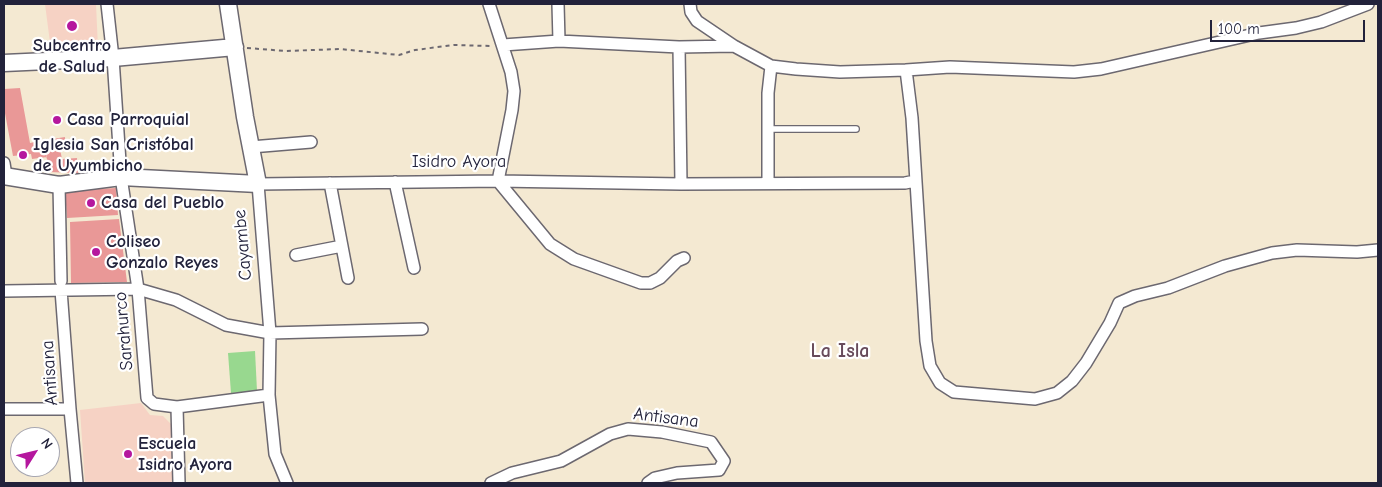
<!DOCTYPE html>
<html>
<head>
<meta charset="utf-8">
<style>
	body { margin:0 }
	#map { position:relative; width:1382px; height:487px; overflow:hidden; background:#f4e9d2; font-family:"Comic Neue",sans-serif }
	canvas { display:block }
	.frame { position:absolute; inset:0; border:5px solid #22223b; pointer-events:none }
	.north { position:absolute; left:10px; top:427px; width:50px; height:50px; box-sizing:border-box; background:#fff; border:1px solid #a7a7b1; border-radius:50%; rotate:54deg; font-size:14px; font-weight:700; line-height:20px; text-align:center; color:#22223b }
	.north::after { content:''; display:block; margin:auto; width:18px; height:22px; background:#b5179e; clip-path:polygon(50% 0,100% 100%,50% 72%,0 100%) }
	.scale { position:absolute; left:1210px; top:20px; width:155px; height:22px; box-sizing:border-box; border:2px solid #22223b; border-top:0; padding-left:6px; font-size:15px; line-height:18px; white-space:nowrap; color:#22223b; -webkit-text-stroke:4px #fff; paint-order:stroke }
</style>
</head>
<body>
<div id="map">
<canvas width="1382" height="487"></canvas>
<div class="frame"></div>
<div class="north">N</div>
<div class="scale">100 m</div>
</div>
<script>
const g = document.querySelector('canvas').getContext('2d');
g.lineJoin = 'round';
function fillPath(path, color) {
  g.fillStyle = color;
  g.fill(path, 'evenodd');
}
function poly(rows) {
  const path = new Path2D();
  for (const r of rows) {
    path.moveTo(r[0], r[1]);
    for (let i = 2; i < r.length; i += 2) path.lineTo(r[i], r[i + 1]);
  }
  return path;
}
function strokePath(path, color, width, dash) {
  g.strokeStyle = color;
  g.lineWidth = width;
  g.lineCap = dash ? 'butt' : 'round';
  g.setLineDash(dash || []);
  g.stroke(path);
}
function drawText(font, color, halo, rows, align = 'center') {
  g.font = font + ' "Comic Neue",sans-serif';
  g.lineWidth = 4.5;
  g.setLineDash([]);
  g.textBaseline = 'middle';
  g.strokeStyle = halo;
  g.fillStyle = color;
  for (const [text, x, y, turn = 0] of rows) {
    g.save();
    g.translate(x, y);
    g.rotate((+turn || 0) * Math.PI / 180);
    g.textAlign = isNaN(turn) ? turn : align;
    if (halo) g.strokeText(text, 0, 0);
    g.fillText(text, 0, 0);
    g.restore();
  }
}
fillPath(poly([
	[45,4,96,4,98,48,51,50],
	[141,403,150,415,163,416,172,425,174,483,85,483,80,410]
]), '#f6d2c4');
fillPath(poly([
	[255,351,257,391,231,393,228,353]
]), '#98d88f');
fillPath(poly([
	[20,88,30,143,35,142,35,147,40,147,41,151,40,141,65,137,65,149,60,149,62,159,77,158,78,173,48,172,46,150,47,157,32,159,31,154,13,156,4,108,4,89],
	[116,188,118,215,67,218,65,191],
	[119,219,127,282,71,283,70,222]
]), '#e99897');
const lane = poly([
	[769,129,856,129]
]);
const street = poly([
	[107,4,113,58,121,177,138,289,147,398,154,404,177,407,179,483],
	[489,4,511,72,514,91,512,110,498,181,550,244,574,259,641,283,650,283,660,278,677,261,684,258],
	[558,4,559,41],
	[690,4,691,12,697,21,734,46],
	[503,45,559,41,679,47],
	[906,70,950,67,1074,72,1101,69,1259,33,1296,28,1321,22,1368,4],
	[251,147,311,142],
	[4,163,6,176],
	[395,182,414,268],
	[330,183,348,278],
	[768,183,768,93,771,66],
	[681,184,679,47,734,46,771,66,796,69,840,72,906,70,912,118,926,341,930,366,940,383,954,392,1035,399,1057,393,1072,381,1086,363,1110,323,1119,303,1135,296,1168,288,1225,266,1272,253,1297,250,1357,252,1378,250],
	[59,185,61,281],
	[296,255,342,246],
	[61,290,70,409,77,483],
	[4,291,138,289,176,300,226,325,270,333,422,329],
	[177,407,269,395],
	[4,409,70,409],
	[287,483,275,454,269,395,270,333,258,184,498,181,681,184,905,183,915,181],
	[491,483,512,473,561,461,610,434,628,429,662,432,711,442,724,461,719,470,677,473,655,478,648,483]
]);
const secondary = poly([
	[4,63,113,58,235,47],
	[4,176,59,185,121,177,258,184,245,117,228,4]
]);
strokePath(lane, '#6c6870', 8);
strokePath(street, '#6c6870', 14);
strokePath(secondary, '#6c6870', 19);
strokePath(poly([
	[247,48,286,51,340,49,399,55,415,50,454,45,491,46]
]), '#6c6870', 2, [4, 4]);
strokePath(lane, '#fff', 5.5);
strokePath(street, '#fff', 11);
strokePath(secondary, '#fff', 16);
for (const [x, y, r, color] of [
	[72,26,6,"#b5179e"],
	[57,120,5,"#b5179e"],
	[23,155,5,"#b5179e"],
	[91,203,5,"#b5179e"],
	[96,252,5,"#b5179e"],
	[128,454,5,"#b5179e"]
]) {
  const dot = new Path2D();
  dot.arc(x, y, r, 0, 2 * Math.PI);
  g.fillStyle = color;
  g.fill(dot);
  strokePath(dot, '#fff', 2);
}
drawText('bold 18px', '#22223b', '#fff', [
	["Subcentro",72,46,"center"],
	["de Salud",72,67,"center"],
	["Casa Parroquial",67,120],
	["Iglesia San Cristóbal",33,145],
	["de Uyumbicho",33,166],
	["Casa del Pueblo",101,203],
	["Coliseo",106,242],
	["Gonzalo Reyes",106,263],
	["Escuela",138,444],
	["Isidro Ayora",138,465]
], 'left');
drawText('18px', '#22223b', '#fff', [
	["Isidro Ayora",459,162],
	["Cayambe",243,245,-95],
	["Sarahurco",124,331,-95],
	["Antisana",50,373,-94],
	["Antisana",666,418,7]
]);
drawText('bold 20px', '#684b5b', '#fff', [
	["La Isla",840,351]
]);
</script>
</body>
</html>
